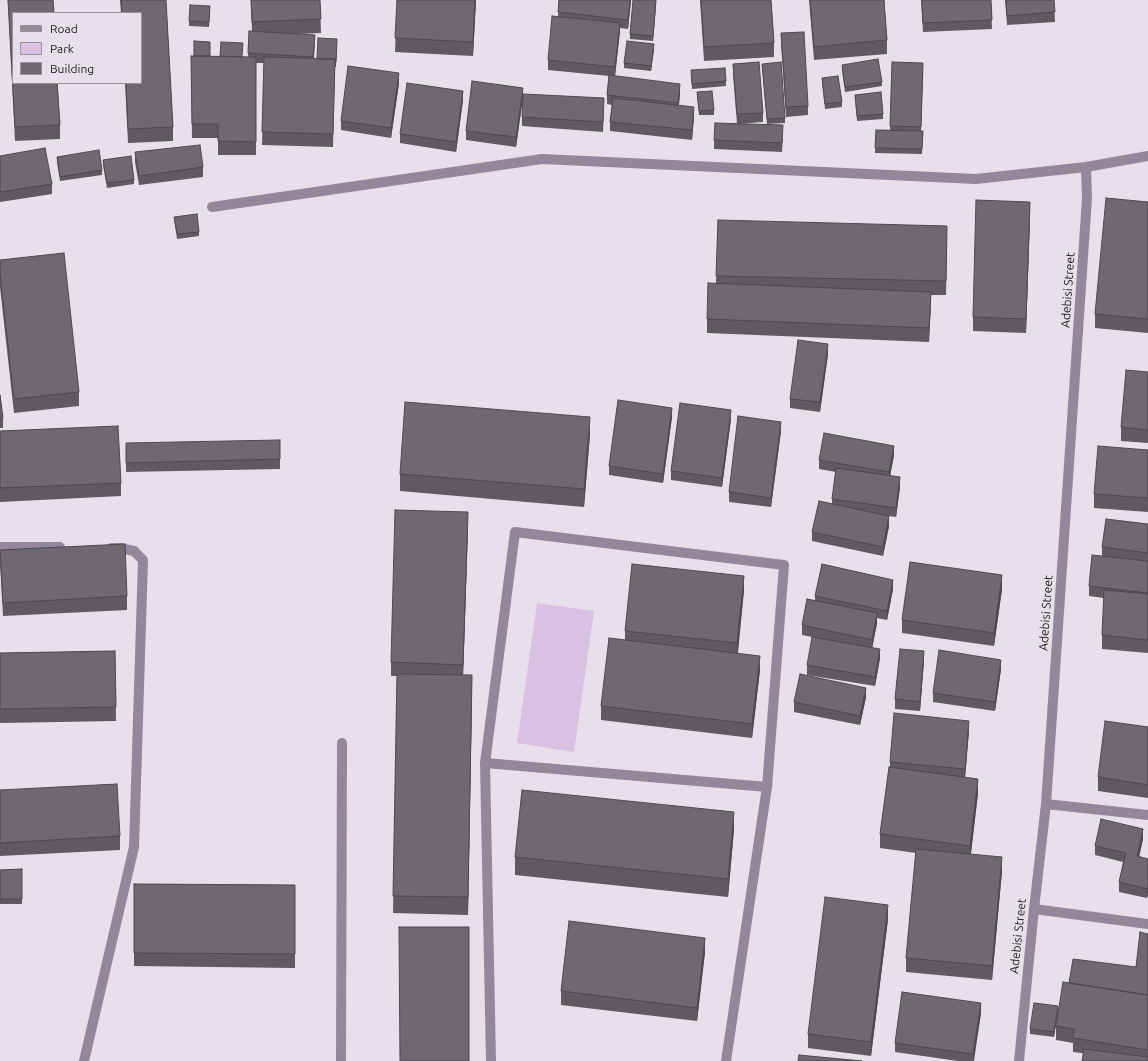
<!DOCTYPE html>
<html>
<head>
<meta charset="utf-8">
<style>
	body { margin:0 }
	#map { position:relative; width:1148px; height:1061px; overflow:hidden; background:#e7e0ea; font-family:Ubuntu,sans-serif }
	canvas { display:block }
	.legend { position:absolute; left:12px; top:12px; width:130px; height:72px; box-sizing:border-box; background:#e7e0ea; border:1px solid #98939a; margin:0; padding:5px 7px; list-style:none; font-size:12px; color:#222023 }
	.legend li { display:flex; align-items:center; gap:8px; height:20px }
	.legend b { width:20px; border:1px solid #98939a }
</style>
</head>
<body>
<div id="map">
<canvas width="1148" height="1061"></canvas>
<ul class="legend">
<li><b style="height:5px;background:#95879a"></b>Road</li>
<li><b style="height:11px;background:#dac0e3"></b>Park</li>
<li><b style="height:11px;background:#6e6870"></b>Building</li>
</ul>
</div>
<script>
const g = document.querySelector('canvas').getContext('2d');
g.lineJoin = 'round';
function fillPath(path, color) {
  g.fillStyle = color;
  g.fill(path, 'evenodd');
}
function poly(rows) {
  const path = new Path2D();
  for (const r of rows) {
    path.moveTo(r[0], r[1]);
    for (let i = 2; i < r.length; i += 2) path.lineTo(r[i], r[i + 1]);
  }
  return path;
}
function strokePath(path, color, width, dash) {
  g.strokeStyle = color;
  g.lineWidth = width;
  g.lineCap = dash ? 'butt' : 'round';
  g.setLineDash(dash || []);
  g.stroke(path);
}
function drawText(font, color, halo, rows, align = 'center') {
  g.font = font + ' Ubuntu,sans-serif';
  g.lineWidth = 4;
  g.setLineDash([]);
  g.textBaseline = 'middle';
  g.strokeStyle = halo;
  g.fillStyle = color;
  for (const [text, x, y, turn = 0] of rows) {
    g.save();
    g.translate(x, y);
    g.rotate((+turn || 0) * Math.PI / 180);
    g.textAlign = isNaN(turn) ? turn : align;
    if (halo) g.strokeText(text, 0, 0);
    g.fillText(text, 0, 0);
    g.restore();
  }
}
fillPath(poly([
	[537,603,594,611,574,752,517,743]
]), '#dac0e3');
strokePath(poly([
	[0,547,60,547],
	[84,1061,134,847,143,560,134,551,120,548,112,548]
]), '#95879a', 10);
strokePath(poly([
	[212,207,542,159,976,179,1086,167,1148,156],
	[485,763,767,787],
	[1046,804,1148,815],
	[1034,909,1148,924],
	[341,1061,342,743],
	[491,1061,485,763,515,532,784,565,767,787,726,1061],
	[1019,1061,1034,909,1046,804,1087,198,1086,167]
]), '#95879a', 10);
fillPath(poly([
	[8,0,53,0,60,125,60,139,15,141],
	[120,0,166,0,173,127,173,141,128,143,125,83,141,83,141,13,121,13],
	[251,0,320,0,321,33,298,34,315,44,314,58,317,59,337,39,336,67,335,67,333,147,262,145,264,63,256,63,256,155,218,155,218,138,192,138,191,56,248,57,249,31,252,31],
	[397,0,476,0,473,56,395,52],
	[559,0,631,0,628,29,620,28,615,76,680,93,679,105,694,116,692,140,610,131,610,122,612,105,607,104,607,95,609,76,548,70,548,60,558,16],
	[700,0,771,0,774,43,774,57,704,61],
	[809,0,884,0,887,40,887,54,814,60],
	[921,0,991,0,992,29,923,32],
	[1005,0,1054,0,1055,22,1007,25],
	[656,5,653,41,630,39,630,34],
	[210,11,209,27,189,26,189,21],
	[781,33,808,106,808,115,786,117,781,43],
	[654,49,651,71,624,68,624,63],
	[892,62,923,72,921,131,923,131,922,154,875,153,876,130,890,130],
	[733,64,763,113,763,122,738,124,783,135,782,152,714,149,714,140,737,124,733,74],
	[762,64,785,118,785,123,767,124],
	[842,65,882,82,882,86,845,92,842,70],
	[691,75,726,81,726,86,692,89],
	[822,78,842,102,842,107,825,109,822,82],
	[399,83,391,138,341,130,341,121],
	[697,92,714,110,714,115,699,115],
	[855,95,883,114,883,119,857,121],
	[523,97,516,147,466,140,466,131],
	[463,100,456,152,400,143,400,134],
	[604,108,603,132,522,126,522,117],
	[135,152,203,167,203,177,139,185,135,162],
	[0,156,52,184,52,194,0,202],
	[57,157,102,170,102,175,60,181,57,162],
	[103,160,134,180,134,184,107,188,103,165],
	[1148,202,1148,333,1095,328,1095,314],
	[1030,216,1026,333,973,331,973,317],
	[174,217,199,232,199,236,177,239],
	[718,220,947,240,946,295,931,295,929,342,707,333,707,319,716,283],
	[0,260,79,392,79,406,14,413,0,287],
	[828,354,820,412,790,408,790,399],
	[1148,372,1148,443,1121,441,1121,427],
	[0,395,3,418,3,428,0,428],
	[672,417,663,483,609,475,609,466],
	[731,419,722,487,671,480,671,471],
	[0,431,121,483,121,496,0,502],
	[781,431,771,507,729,502,729,492],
	[590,434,584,507,400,491,400,474],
	[126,443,280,459,280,469,126,472],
	[1148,450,1148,512,1094,508,1094,494],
	[894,455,890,476,900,487,896,517,889,516,889,526,883,556,812,541,812,532,832,504,832,499,836,472,819,469,819,460],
	[1148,524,1148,653,1102,649,1102,635,1104,598,1089,596,1089,586,1102,556,1102,547],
	[468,526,463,675,472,693,468,915,393,913,397,676,391,676,391,662],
	[0,550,127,596,127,610,3,616,0,563],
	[893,589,887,620,877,618,877,623,872,648,880,658,875,686,807,675,807,665,822,639,802,635,802,625,815,601,815,596],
	[1002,589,994,646,902,633,902,620],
	[744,590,738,653,760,670,752,738,601,720,601,706,625,640,625,631],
	[115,651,116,721,0,723,0,653],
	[924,660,920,711,895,709,895,699],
	[1001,669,995,711,933,702,933,693],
	[866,697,860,725,794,712,794,702],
	[1148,727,1148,798,1098,791,1098,777],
	[969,730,965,778,978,793,971,854,1002,871,992,980,906,972,906,958,916,853,880,848,880,834,890,768,890,762],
	[0,790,120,836,120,850,0,856],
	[734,829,728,897,515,875,515,857],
	[1143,839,1139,857,1148,859,1148,894,1147,898,1119,892,1119,882,1123,862,1095,855,1095,846],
	[22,869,22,904,0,904,0,870],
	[134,884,295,885,295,968,134,966],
	[888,919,871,1056,808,1048,808,1034],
	[1148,934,1148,1061,1073,1052,1073,1043,1056,1040,1056,1026,1069,983,1136,967],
	[705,952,697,1021,561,1005,561,991],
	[1058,1011,1054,1037,1030,1034,1030,1029],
	[981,1013,974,1061,958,1061,895,1052,895,1043]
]), '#5f5960');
fillPath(poly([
	[475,0,476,0,473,56,473,42],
	[630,0,631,0,628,29,628,20],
	[656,0,656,5,653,41,653,36],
	[620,23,620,32,615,76,615,67],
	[654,44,654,49,651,71,651,66],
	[399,73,399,83,391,138,391,128],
	[680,84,680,93,678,113,678,103],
	[523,88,523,97,516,147,516,137],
	[463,91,463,100,456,152,456,142],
	[694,107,694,116,692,140,692,130],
	[1030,202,1030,216,1026,333,1026,319],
	[931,292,931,305,929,342,929,328],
	[828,344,828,354,820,412,820,402],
	[672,408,672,417,663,483,663,474],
	[731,410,731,419,722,487,722,478],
	[590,417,590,434,584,507,584,489],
	[781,422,781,431,771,507,771,498],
	[894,446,894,455,889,482,889,472],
	[900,477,900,487,896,517,896,508],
	[468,512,468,526,463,679,463,665],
	[889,516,889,526,883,556,883,547],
	[1002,575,1002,589,994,646,994,633],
	[744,576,744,590,737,657,737,643],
	[893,580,893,589,887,620,887,611],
	[877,613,877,623,872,649,872,640],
	[880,649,880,658,875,686,875,677],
	[924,651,924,660,920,711,920,702],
	[760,656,760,670,752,738,752,724],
	[1001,660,1001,669,995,711,995,702],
	[472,675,472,693,468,915,468,897],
	[866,688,866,697,860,725,860,716],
	[969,721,969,730,965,778,965,769],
	[978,779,978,793,970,860,970,846],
	[734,812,734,829,728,897,728,879],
	[1143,829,1143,839,1137,866,1137,856],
	[1002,857,1002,871,992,980,992,966],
	[1148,885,1148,894,1147,898,1147,889],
	[888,905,888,919,871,1056,871,1042],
	[705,938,705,952,697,1021,697,1008],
	[981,1003,981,1013,973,1061,973,1054],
	[1058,1006,1058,1011,1054,1037,1054,1032]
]), '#4d494e');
const building = poly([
	[8,0,53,0,54,13,13,13,13,83,57,83,60,125,15,127,8,0],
	[121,0,166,0,173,127,128,129,126,83,141,83,141,13,122,13,121,0],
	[251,0,320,0,321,19,252,22,251,0],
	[397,0,475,0,473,42,395,38,397,0],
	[559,0,630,0,628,20,558,12,559,0],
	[633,0,656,0,653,36,630,34,633,0],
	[701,0,771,0,774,43,704,47,701,0],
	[810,0,884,0,887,40,814,47,810,0],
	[922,0,991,0,992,20,923,23,922,0],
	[1006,0,1054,0,1055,12,1007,16,1006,0],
	[190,5,210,6,209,22,189,21,190,5],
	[552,16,620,23,615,67,548,60,552,16],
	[249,31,315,35,313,57,248,53,249,31],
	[804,32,808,106,786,107,781,33,804,32],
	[318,38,337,39,336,62,335,62,335,59,317,59,318,38],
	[194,41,210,42,210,56,194,56,194,41],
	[627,41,654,44,651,66,624,63,627,41],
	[221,42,243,43,242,57,220,56,221,42],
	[191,56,256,57,256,142,218,141,218,124,192,124,191,56],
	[264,57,335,59,333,134,262,132,264,57],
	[878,59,882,82,845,87,842,65,878,59],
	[759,62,763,113,737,114,733,64,759,62],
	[781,62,785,118,767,119,762,64,781,62],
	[892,62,923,63,921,127,890,126,892,62],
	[348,66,399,73,391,128,341,121,348,66],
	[725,68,726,81,692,84,691,70,725,68],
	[609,75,680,84,678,103,607,95,609,75],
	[838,76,842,102,825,104,822,78,838,76],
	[472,81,523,88,516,137,466,131,472,81],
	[407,83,463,91,456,142,400,134,407,83],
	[712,91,714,110,699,111,697,92,712,91],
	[881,92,883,114,857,116,855,95,881,92],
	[523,94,604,98,603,122,522,117,523,94],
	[613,98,694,107,692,130,610,122,613,98],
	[715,123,783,125,782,143,714,140,715,123],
	[876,130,923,131,922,149,875,148,876,130],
	[200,145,203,167,139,176,135,152,200,145],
	[45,148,52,184,0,192,0,156,45,148],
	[99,150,102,170,60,177,57,157,99,150],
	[131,156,134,180,107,183,103,160,131,156],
	[1106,198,1148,202,1148,319,1095,314,1106,198],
	[976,200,1030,202,1026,319,973,317,976,200],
	[197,214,199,232,177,234,174,217,197,214],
	[718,220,947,226,946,281,716,276,718,220],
	[64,253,79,392,14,399,0,274,0,260,64,253],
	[708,283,931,292,929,328,707,319,708,283],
	[798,340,828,344,820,402,790,399,798,340],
	[1126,370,1148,372,1148,430,1121,427,1126,370],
	[0,395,3,418,0,419,0,395],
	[618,400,672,408,663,474,609,466,618,400],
	[405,402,590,417,584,489,400,474,405,402],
	[680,403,731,410,722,478,671,471,680,403],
	[738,416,781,422,771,498,729,492,738,416],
	[118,426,121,483,0,488,0,431,118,426],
	[824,433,894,446,889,472,819,460,824,433],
	[280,440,280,459,126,463,126,443,280,440],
	[1098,446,1148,450,1148,498,1094,494,1098,446],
	[836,468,900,477,896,508,832,499,836,468],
	[819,501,889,516,883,547,812,532,819,501],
	[395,510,468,512,463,665,391,662,395,510],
	[1106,519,1148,524,1148,553,1102,547,1106,519],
	[125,544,127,596,3,603,0,550,125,544],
	[1092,555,1148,561,1148,593,1089,586,1092,555],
	[910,562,1002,575,994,633,902,620,910,562],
	[632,564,744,576,737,643,625,631,632,564],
	[822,564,893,580,887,611,815,596,822,564],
	[1104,590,1148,594,1148,640,1102,635,1104,590],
	[807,599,877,613,872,640,802,625,807,599],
	[812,637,880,649,875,677,807,665,812,637],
	[609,638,760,656,752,724,601,706,609,638],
	[900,649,924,651,920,702,895,699,900,649],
	[939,650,1001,660,995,702,933,693,939,650],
	[115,651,116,707,0,709,0,653,115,651],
	[397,674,472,675,468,897,393,896,397,674],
	[800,674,866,688,860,716,794,702,800,674],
	[894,713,969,721,965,769,890,762,894,713],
	[1105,721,1148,727,1148,785,1098,777,1105,721],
	[889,767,978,779,970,846,880,834,889,767],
	[117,784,120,836,0,843,0,790,117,784],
	[522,790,734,812,728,879,515,857,522,790],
	[1101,819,1143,829,1137,856,1148,859,1148,885,1147,889,1119,882,1126,853,1095,846,1101,819],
	[916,849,1002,857,992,966,906,958,916,849],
	[22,869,22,899,0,899,0,870,22,869],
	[134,884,295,885,295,954,134,953,134,884],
	[825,897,888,905,871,1042,808,1034,825,897],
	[569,921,705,938,697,1008,561,991,569,921],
	[399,927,469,927,469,1061,400,1061,399,927],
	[1140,932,1148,934,1148,995,1069,983,1073,959,1136,967,1140,932],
	[1063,982,1148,995,1148,1050,1073,1038,1074,1029,1056,1026,1063,982],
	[902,992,981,1003,973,1054,895,1043,902,992],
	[1034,1003,1058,1006,1054,1032,1030,1029,1034,1003],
	[1084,1049,1148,1057,1148,1061,1082,1061,1084,1049],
	[799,1055,862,1061,798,1061,799,1055]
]);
fillPath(building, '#6e6870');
strokePath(building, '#4d494e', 1);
drawText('12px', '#222023', '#e7e0ea', [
	["Adebisi Street",1068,290,-86],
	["Adebisi Street",1046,613,-86],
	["Adebisi Street",1018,936,-84]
]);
</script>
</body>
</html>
